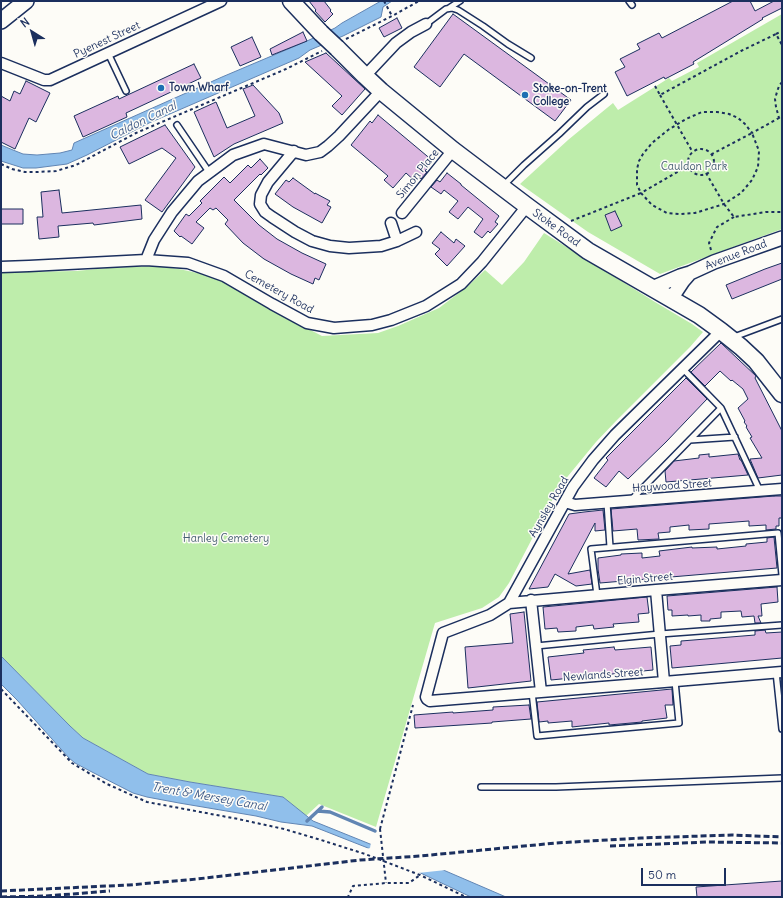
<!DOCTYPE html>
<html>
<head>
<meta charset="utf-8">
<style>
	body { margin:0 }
	#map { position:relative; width:783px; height:898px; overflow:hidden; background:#fdfcf7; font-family:Delius,sans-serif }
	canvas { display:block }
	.frame { position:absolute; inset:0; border:2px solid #1b2f5e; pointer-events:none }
	.north { position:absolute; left:12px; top:12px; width:40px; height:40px; -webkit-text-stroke:3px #fdfcf7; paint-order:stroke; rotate:323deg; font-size:11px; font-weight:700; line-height:16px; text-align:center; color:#1b2f5e }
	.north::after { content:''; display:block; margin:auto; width:14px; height:18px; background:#1b2f5e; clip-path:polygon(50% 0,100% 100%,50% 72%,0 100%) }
	.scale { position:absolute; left:641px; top:868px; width:85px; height:18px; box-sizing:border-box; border:2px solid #1b2f5e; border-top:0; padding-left:5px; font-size:12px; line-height:14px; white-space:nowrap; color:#1b2f5e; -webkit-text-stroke:3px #fdfcf7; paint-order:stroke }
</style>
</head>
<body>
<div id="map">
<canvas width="783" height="898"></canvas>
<div class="frame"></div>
<div class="north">N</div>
<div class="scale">50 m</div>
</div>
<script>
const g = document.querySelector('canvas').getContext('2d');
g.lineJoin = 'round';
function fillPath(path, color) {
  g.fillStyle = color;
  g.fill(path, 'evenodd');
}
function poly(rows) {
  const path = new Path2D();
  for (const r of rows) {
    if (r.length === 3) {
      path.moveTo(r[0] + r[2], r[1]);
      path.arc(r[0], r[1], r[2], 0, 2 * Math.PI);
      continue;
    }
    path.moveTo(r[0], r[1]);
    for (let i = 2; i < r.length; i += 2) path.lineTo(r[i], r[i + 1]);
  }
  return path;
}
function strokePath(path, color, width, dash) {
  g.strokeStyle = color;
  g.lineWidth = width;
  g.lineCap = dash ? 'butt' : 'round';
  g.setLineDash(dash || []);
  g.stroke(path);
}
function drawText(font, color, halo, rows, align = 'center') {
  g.font = font + ' Delius,sans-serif';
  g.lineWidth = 3;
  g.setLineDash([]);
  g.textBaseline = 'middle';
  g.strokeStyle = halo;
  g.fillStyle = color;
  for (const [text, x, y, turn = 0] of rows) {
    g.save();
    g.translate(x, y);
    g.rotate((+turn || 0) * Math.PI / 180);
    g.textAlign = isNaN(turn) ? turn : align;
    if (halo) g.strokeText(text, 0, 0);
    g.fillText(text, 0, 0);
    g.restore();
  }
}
fillPath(poly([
	[782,14,782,229,660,274,588,232,520,184,568,140,613,103,618,110,669,78,672,81,699,67,697,63],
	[544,233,655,302,692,324,703,332,690,347,616,421,596,442,559,487,509,583,499,597,482,608,435,623,376,827,319,804,306,816,283,797,190,782,148,774,83,738,70,726,1,656,1,272,20,272,76,271,107,268,155,266,179,269,202,274,225,282,280,314,322,336,378,333,398,326,439,308,468,286,485,270,502,285,524,262]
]), '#beedab');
const water = poly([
	[381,1,392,1,383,7,381,17,343,36,310,50,299,58,149,123,87,155,67,164,36,168,23,168,1,161,1,145,13,150,23,154,37,155,60,153,72,150,74,143,222,77,307,41,335,28,342,23,381,1],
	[1,656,70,726,83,738,148,774,190,782,283,797,313,821,370,844,441,869,506,897,471,897,368,848,312,826,281,822,256,816,179,803,147,797,133,793,90,771,75,763,69,758,17,700,1,684,1,656]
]);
fillPath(water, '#90bfeb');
strokePath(water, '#6185b3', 1);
fillPath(poly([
	[371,842,442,868,446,870,418,873,366,849,370,848]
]), '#fdfcf7');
strokePath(poly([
	[318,811,330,812,375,831],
	[307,821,322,807]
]), '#6185b3', 3.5);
const building = poly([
	[309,1,324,1,331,10,330,11,333,14,325,22,315,11,316,10,309,1],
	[733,1,750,1,755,11,774,1,782,1,782,8,762,18,763,19,693,62,694,64,665,79,664,77,627,96,615,72,625,67,620,59,640,49,637,44,659,33,662,38,733,1],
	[453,14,571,100,555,121,464,54,440,87,414,67,453,14],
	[397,18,402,28,384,37,379,28,397,18],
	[303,32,307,41,272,55,270,49,303,32],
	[252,37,261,57,240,66,231,47,252,37],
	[326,53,365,89,342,115,332,106,342,96,305,62,326,53],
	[194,64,201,78,126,113,127,117,83,137,74,116,118,96,119,99,194,64],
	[26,81,50,93,36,122,29,118,15,149,1,142,1,96,10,101,14,91,20,94,26,81],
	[253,85,279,113,283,123,234,144,214,157,194,112,216,102,227,128,255,116,243,89,253,85],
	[378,115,433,161,425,171,427,172,421,179,420,177,416,182,406,173,393,188,384,180,388,176,351,145,370,121,372,123,378,115],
	[165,125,195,167,162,212,145,200,176,158,162,148,129,164,120,147,165,125],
	[260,159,268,168,261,175,260,174,234,200,259,225,277,239,302,253,326,264,319,280,315,278,313,284,291,274,264,259,243,243,225,224,228,220,216,208,213,210,210,208,196,222,204,228,192,244,181,236,180,237,174,231,186,214,189,216,202,203,200,201,224,177,230,183,248,165,251,168,260,159],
	[447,173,461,184,461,185,499,216,495,222,498,224,490,233,488,231,482,238,474,232,483,219,468,207,458,219,449,212,458,201,444,190,441,194,431,187,437,180,440,182,447,173],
	[293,178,315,194,315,193,330,201,327,205,331,207,322,223,293,207,275,194,286,180,289,182,293,178],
	[59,190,62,213,141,205,142,219,94,225,93,223,58,226,59,237,39,239,37,217,43,217,41,192,59,190],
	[1,209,23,209,23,224,1,224,1,209],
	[615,211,622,226,611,231,605,215,615,211],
	[441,232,454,243,456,239,465,246,447,266,435,254,440,249,432,243,441,232],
	[782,263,782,279,732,299,726,285,765,269,782,263],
	[721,343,756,376,755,378,782,431,782,475,758,478,750,459,762,458,750,438,752,437,746,427,747,426,744,422,745,421,738,408,748,399,743,389,732,380,731,381,720,371,705,386,691,372,721,343],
	[686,378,707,399,666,442,628,479,619,471,606,487,594,478,608,460,606,458,686,378],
	[709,454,709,457,738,454,740,460,741,460,748,475,666,482,665,471,674,461,699,458,699,455,709,454],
	[774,496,782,496,782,518,779,518,779,526,776,526,776,529,766,530,766,525,749,526,749,521,709,524,709,529,689,530,689,525,670,527,670,532,658,533,659,539,638,540,637,529,613,531,611,509,774,496],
	[603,510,605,530,595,531,595,523,568,574,590,570,592,584,576,586,555,574,548,587,529,589,569,514,584,512,603,510],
	[774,537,777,568,600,583,598,569,598,558,621,555,621,554,642,553,642,558,660,556,659,551,692,547,692,548,717,547,717,549,746,546,746,544,767,542,767,538,774,537],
	[777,587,778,602,761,604,762,616,758,616,761,623,755,623,754,616,742,617,741,611,721,612,721,618,710,619,710,621,701,621,701,615,688,616,688,615,672,616,672,610,668,610,667,596,777,587],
	[647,597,649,613,638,614,639,622,613,624,614,627,594,629,593,625,576,627,576,631,558,632,557,628,545,629,543,607,647,597],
	[524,612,531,681,468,688,465,647,513,643,510,614,524,612],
	[765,630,766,633,782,632,782,658,672,668,670,646,681,645,681,641,755,635,755,631,765,630],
	[614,647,615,650,651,647,653,670,551,680,548,657,584,653,583,650,614,647],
	[672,689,673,705,665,705,667,718,642,721,642,722,609,725,609,723,572,727,572,721,548,723,548,721,539,722,537,702,672,689],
	[529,705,531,719,492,722,492,723,415,728,414,715,453,712,453,713,493,710,493,707,529,705],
	[782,881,782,897,697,897,696,887,782,881]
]);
fillPath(building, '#dcb7e0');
strokePath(building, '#1b2f5e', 1);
const service = poly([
	[629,1,632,5],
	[449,8,460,1],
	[426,24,446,9,452,8,458,10,483,26,508,44,531,58],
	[108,53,126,91],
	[177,125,209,172],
	[504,185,524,165,559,134,587,107,604,94],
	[734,337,782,319],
	[683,369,721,408],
	[690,440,735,437],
	[632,499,721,408,760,491],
	[607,503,610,547],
	[597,595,591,549,778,533,782,575],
	[536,646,660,634,782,625],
	[776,672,782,729],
	[532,692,537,736,679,723,675,681],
	[481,787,556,787,782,778]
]);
const minor = poly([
	[1,63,44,80,50,80,221,1],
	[365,76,396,43,411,32,426,24],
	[294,151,268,182,261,195,260,204,265,212,272,217,295,232,312,241,330,246,349,248,381,246,397,241,416,232],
	[402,213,453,150],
	[391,223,397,241],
	[146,260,154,240,172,212,198,181,233,155,264,144,306,155,320,152,328,146,339,136,381,91],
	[1,267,29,266,146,260,188,263,224,276,272,304,307,323,334,328,372,325,391,320,426,306,461,284,482,262,527,206],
	[721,331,615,435,593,460,573,487,509,603,490,615,443,633,426,697,427,699,430,701,664,682,782,672],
	[565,502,575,505,782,489],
	[656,590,664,682],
	[531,600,541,692],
	[509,603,656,590,782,580]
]);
const tertiary = poly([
	[652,288,680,276,690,273,714,262,782,238],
	[671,299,683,281,690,273]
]);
const secondary = poly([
	[1,21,26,1]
]);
const primary = poly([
	[291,1,321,33],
	[337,48,365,76,381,91,453,150,527,206,588,251,699,315,721,331,741,347,756,361,782,394]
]);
strokePath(service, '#1b2f5e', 8);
strokePath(minor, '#1b2f5e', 13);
strokePath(tertiary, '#1b2f5e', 16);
strokePath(secondary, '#1b2f5e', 18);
strokePath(primary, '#1b2f5e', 19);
strokePath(poly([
	[384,1,392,16],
	[776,34,782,31],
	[346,39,392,16,419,1],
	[782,82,779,86,777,92,775,99,776,107,779,118,782,121],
	[655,86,660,95,741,51,776,34,782,45],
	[660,95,692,151],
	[701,162,13],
	[1,164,12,169,25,172,37,172,56,171,76,165,136,133,286,69,322,51],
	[688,166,641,193,652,205,667,213,680,214,695,213,724,204,741,193,752,180,758,167,759,151,752,133,712,154],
	[706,173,724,204,734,217,766,212,782,212],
	[571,221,641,193,637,185,637,169,639,161,643,154,652,143,668,130,686,119,702,112,717,112,729,114,738,118,745,124,752,133,779,118],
	[711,250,709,243,717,227,734,217],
	[1,689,72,763,107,784,147,802,238,819,284,829,321,840,365,854,420,875,466,897],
	[380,829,413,705],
	[347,897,348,897,353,886,386,883,409,883,420,875]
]), '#1b2f5e', 2, [3, 3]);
strokePath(service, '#fdfcf7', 5);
strokePath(minor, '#fdfcf7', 10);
strokePath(tertiary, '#fdfcf7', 13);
strokePath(secondary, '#fdfcf7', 15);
strokePath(primary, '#fdfcf7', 16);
strokePath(poly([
	[610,846,706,842,782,843],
	[1,891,129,885,197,879,360,860,420,856,556,843,641,838,732,835,782,837],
	[1,897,46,896,110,891]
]), '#1b2f5e', 3, [6, 3]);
const primaryBridge = poly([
	[321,33,337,48]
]);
strokePath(primaryBridge, '#1b2f5e', 19, []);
strokePath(poly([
	[380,829,386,883]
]), '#1b2f5e', 2, [3, 3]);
strokePath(primaryBridge, '#fdfcf7', 16);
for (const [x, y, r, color] of [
	[161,88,4,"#1f6fb2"],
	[525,95,4,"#1f6fb2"]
]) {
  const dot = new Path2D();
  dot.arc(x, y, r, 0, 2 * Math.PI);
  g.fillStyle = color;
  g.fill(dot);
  strokePath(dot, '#fdfcf7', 1.5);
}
drawText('11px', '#1b2f5e', '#fdfcf7', [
	["Pyenest Street",107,40,-25],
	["Simon Place",418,174,-51],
	["Stoke Road",556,228,36],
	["Avenue Road",736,255,-21],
	["Cemetery Road",279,292,29],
	["Haywood Street",672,486,-4],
	["Aynsley Road",549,507,-60],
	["Elgin Street",645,579,-5],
	["Newlands Street",603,675,-4]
]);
drawText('bold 11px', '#1b2f5e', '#fdfcf7', [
	["Town Wharf",169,88],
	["Stoke-on-Trent",533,89],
	["College",533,102]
], 'left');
drawText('11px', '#445e71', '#fdfcf7', [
	["Cauldon Park",694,167],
	["Hanley Cemetery",226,539]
]);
drawText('italic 12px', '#3e5a88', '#fdfcf7', [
	["Caldon Canal",143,121,-26],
	["Trent & Mersey Canal",209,797,10]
]);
</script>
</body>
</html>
